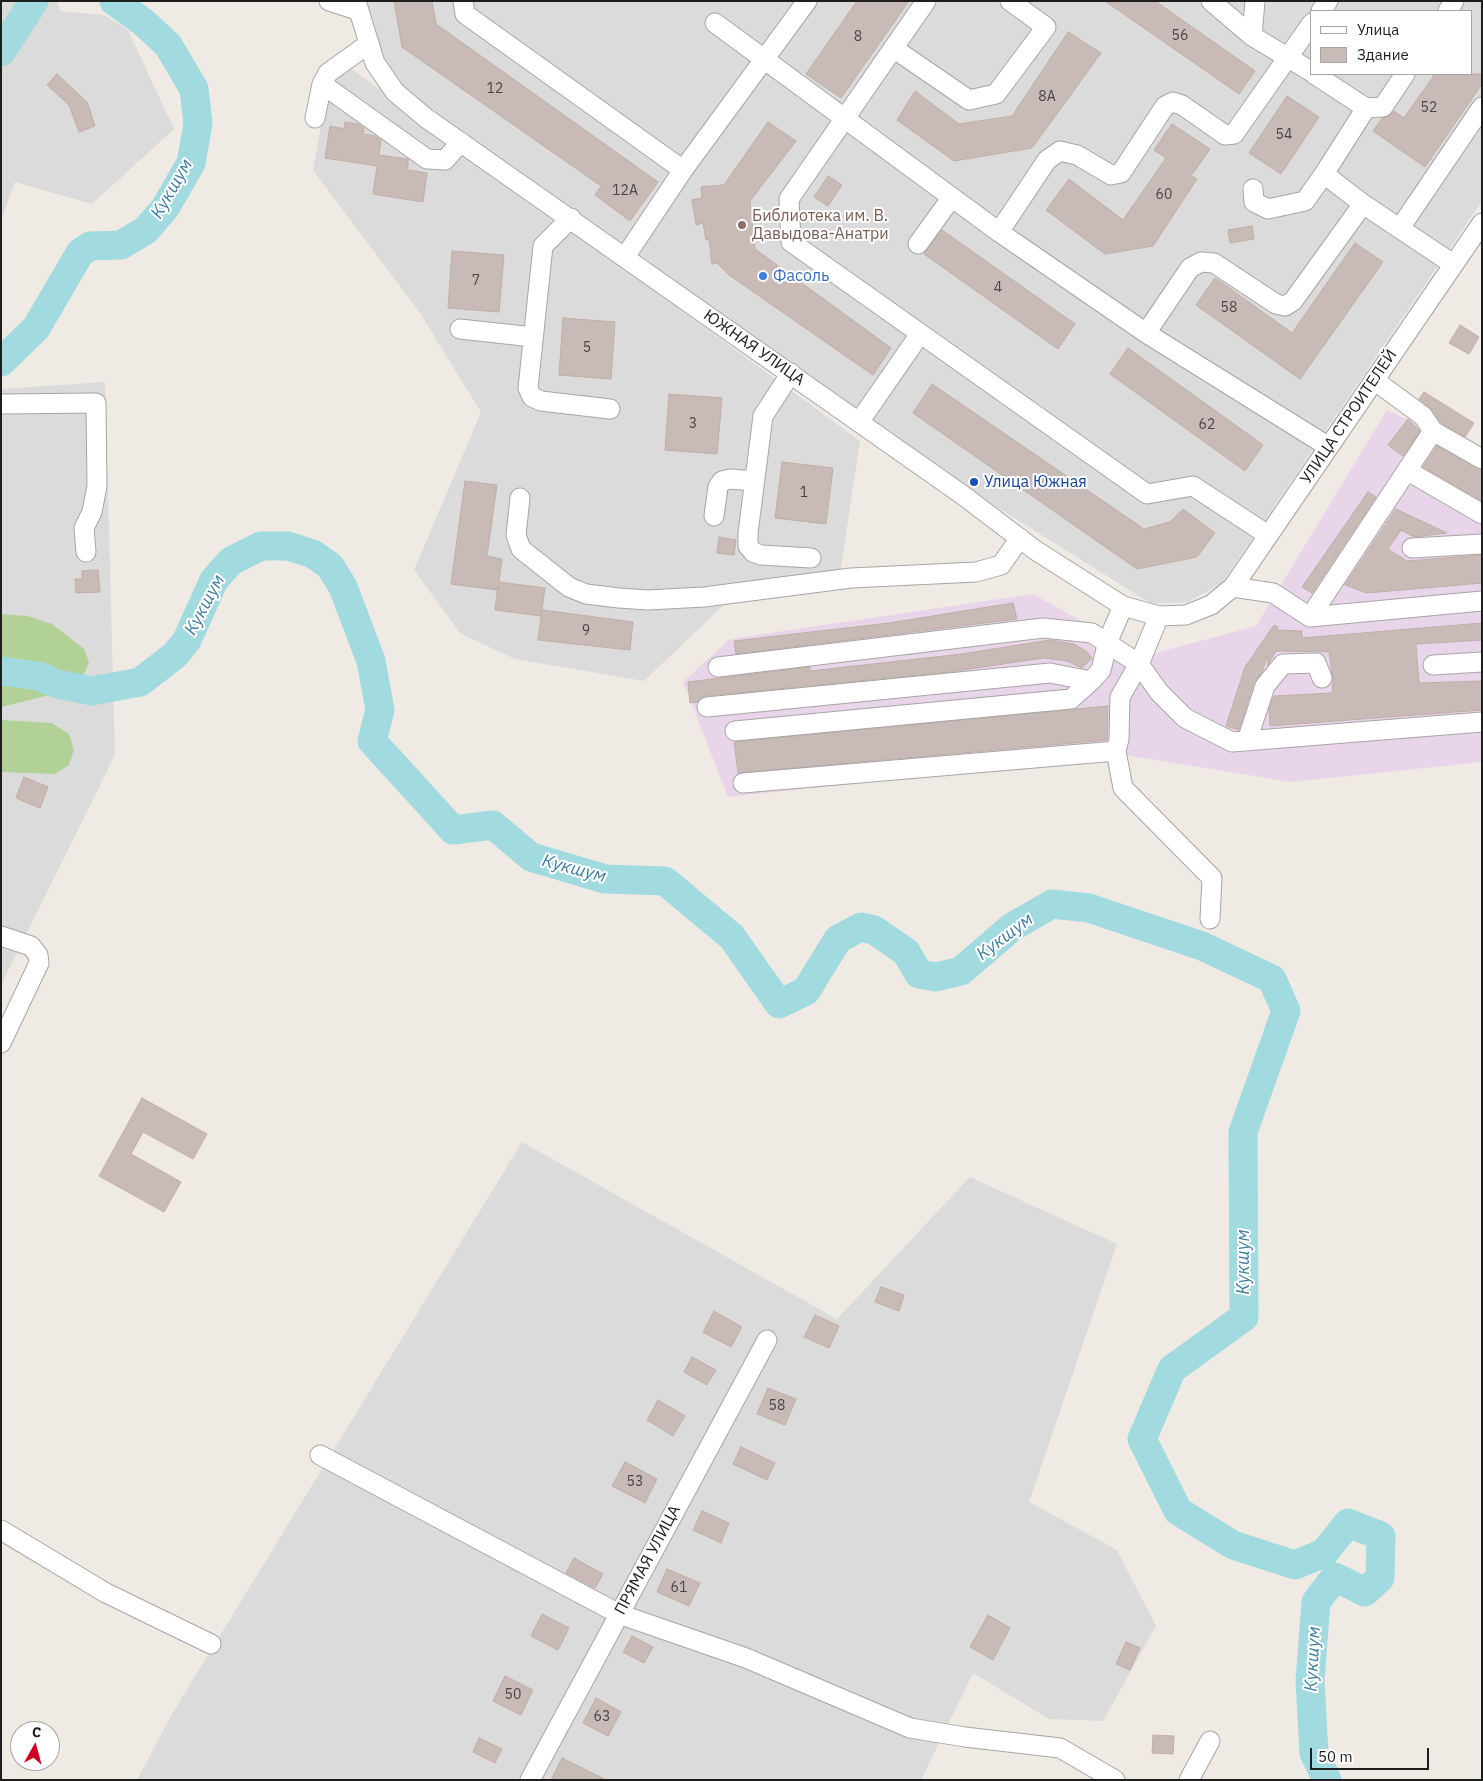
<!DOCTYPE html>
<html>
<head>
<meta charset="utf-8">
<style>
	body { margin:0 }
	#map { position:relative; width:1483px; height:1781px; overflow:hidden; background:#f0eae4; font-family:"IBM Plex Sans",sans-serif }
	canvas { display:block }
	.frame { position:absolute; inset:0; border:2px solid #1e1e1e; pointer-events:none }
	.legend { position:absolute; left:1310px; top:10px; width:162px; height:65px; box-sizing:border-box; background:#fff; border:1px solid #a5a5a5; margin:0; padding:6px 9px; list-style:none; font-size:15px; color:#1e1e1e }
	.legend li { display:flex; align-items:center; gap:10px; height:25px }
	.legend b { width:25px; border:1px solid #a5a5a5 }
	.north { position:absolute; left:10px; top:1721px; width:50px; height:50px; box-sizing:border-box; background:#fff; border:1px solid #a5a5a5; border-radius:50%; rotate:7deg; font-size:14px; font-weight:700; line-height:20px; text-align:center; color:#1e1e1e }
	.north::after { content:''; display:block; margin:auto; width:18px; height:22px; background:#cc0021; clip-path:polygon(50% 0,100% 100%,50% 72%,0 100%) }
	.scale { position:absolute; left:1310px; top:1748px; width:119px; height:22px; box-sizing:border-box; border:2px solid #1e1e1e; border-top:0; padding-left:6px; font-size:15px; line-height:18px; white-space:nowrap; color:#1e1e1e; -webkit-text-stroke:4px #fff; paint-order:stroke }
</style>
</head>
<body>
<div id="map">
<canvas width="1483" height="1781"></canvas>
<div class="frame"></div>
<ul class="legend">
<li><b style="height:6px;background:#fff"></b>Улица</li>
<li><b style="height:14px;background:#c8bbb7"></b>Здание</li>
</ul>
<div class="north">С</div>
<div class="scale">50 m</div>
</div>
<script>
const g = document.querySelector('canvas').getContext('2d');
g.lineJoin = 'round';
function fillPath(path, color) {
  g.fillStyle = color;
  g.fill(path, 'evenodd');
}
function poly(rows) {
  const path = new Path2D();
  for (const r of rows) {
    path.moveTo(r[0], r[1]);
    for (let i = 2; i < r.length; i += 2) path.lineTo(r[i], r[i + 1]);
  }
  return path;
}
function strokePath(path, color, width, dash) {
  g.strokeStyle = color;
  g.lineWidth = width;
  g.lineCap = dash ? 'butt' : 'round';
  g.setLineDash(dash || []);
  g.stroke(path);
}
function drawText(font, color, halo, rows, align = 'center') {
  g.font = font + ' "IBM Plex Sans",sans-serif';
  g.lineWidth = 4;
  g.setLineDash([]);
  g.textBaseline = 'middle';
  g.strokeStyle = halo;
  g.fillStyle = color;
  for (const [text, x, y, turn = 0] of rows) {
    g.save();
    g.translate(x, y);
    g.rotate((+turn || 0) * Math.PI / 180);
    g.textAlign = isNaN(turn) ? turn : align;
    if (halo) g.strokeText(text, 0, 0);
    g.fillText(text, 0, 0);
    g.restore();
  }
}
fillPath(poly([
	[1,1,57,1,60,11,104,15,128,30,174,129,92,204,15,182,1,221],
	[365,1,1482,1,1482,201,1222,583,1188,602,1152,604,995,506,406,92,377,55],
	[1312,11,1472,11,1472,74,1312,74],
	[334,56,860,441,839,580,748,582,644,681,515,659,461,634,414,570,481,412,418,310,313,170],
	[105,382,115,755,1,985,1,389],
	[522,1142,837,1319,970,1177,1117,1244,1029,1502,1117,1550,1156,1626,1103,1721,1049,1719,973,1673,921,1780,137,1780,172,1714]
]), '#dcdbdb');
fillPath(poly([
	[1387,410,1482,455,1482,762,1291,782,1125,755,728,797,683,682,730,639,1033,594,1144,656,1256,626]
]), '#e9d5e9');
fillPath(poly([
	[1,614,28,616,52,624,84,649,89,662,82,678,62,692,1,707],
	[1,720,52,723,69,734,74,750,69,765,55,774,1,772]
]), '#b1d196');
strokePath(poly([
	[1,52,34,1],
	[1,362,36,328,80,253,90,246,121,245,146,230,165,208,191,163,198,124,194,89,168,45,143,22,114,1],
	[1,671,38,676,58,684,92,691,140,682,175,655,187,640,214,580,231,561,261,546,288,546,313,554,330,566,343,587,371,661,380,710,372,741,453,830,493,825,531,857,605,879,665,881,732,937,779,1004,806,991,838,939,861,927,874,930,906,952,919,974,936,977,961,971,1012,927,1052,904,1089,908,1202,946,1272,979,1286,1011,1243,1132,1244,1317,1172,1369,1142,1439,1178,1511,1233,1545,1295,1565,1324,1553,1348,1523,1381,1536,1380,1578,1365,1592,1335,1577,1316,1602,1310,1681,1314,1753,1327,1780]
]), '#a2dbdf', 29);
const building = poly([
	[394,1,432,1,436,24,658,182,630,221,595,195,601,186,402,47,394,1],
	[857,1,909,1,841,98,806,74,857,1],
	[1105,1,1155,1,1255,71,1239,94,1105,1],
	[1068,32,1101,53,1032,148,954,161,897,120,915,91,959,124,1012,116,1068,32],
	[57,74,87,102,95,126,79,132,69,105,47,85,57,74],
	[1435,74,1482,74,1482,84,1425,167,1373,131,1382,118,1389,116,1394,111,1404,118,1435,74],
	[1287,96,1319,117,1281,174,1249,153,1287,96],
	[345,122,358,124,364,128,363,134,375,136,381,140,379,155,408,159,408,170,427,173,423,202,373,194,377,166,325,158,330,126,344,129,345,122],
	[768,122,796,141,750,201,755,249,891,348,873,375,729,275,717,263,712,264,709,239,706,240,703,223,696,225,692,200,702,198,701,187,724,185,768,122],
	[1172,124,1210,149,1191,176,1197,179,1153,246,1105,254,1046,210,1069,179,1123,220,1166,158,1154,150,1172,124],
	[828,176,842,185,828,206,814,197,828,176],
	[1252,226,1254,239,1230,243,1228,230,1252,226],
	[942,230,1075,324,1058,349,924,254,942,230],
	[1355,243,1383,262,1300,379,1196,305,1215,278,1292,333,1355,243],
	[452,251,504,255,499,312,448,308,452,251],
	[563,318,615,322,611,379,559,375,563,318],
	[1460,325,1479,337,1469,354,1449,343,1460,325],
	[1128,348,1263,445,1245,471,1110,374,1128,348],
	[932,384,1144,529,1170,522,1183,509,1215,533,1197,557,1137,569,913,413,932,384],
	[1424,392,1474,423,1465,437,1441,423,1432,410,1419,399,1424,392],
	[669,394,722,398,717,454,665,450,669,394],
	[1408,419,1420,431,1403,456,1388,445,1408,419],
	[1437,446,1482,470,1482,501,1423,467,1437,446],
	[782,462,833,468,826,524,775,518,782,462],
	[465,481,497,485,487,556,502,559,499,582,545,588,541,616,495,610,498,585,498,590,451,584,465,481],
	[1368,492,1376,497,1312,593,1302,587,1368,492],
	[1396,509,1447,533,1414,537,1401,530,1388,549,1407,561,1482,555,1482,583,1367,593,1345,585,1396,509],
	[719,537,736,540,734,555,717,553,719,537],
	[98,570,100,592,76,593,75,579,82,579,82,571,98,570],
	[1013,603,1017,619,736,654,734,641,889,623,1013,603],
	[542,610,633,622,630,650,538,640,542,610],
	[1482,623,1482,640,1416,644,1419,683,1482,681,1482,710,1270,726,1269,709,1274,696,1332,693,1333,679,1329,652,1276,651,1268,665,1267,656,1262,672,1254,682,1239,730,1226,726,1245,667,1274,625,1278,627,1277,630,1302,631,1302,638,1482,623],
	[1050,640,1074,644,1086,651,1092,658,1082,668,1067,661,1044,658,949,672,706,696,697,702,690,703,688,682,810,667,810,671,962,654,1050,640],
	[1108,706,1107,740,738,773,734,742,1108,706],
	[24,777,48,787,40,808,16,798,24,777],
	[142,1098,207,1134,193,1159,143,1132,131,1154,181,1182,164,1212,99,1176,142,1098],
	[881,1287,904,1295,899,1311,875,1302,881,1287],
	[714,1311,742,1327,731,1347,703,1332,714,1311],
	[815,1315,839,1326,829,1348,804,1337,815,1315],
	[692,1357,716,1370,707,1385,684,1372,692,1357],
	[768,1388,796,1399,785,1425,757,1414,768,1388],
	[658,1400,685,1416,673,1436,647,1420,658,1400],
	[741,1447,775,1463,767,1480,733,1464,741,1447],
	[625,1462,657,1479,645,1503,612,1486,625,1462],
	[702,1511,729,1523,721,1543,693,1530,702,1511],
	[574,1558,603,1574,595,1588,566,1573,574,1558],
	[667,1569,700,1583,689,1606,657,1592,667,1569],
	[542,1614,569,1628,558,1650,531,1636,542,1614],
	[988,1615,1010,1628,993,1660,970,1647,988,1615],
	[632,1636,653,1647,644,1663,623,1652,632,1636],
	[1126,1642,1140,1648,1130,1670,1116,1664,1126,1642],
	[505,1676,533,1690,521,1715,493,1701,505,1676],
	[596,1698,621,1712,608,1736,583,1723,596,1698],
	[1153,1735,1174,1736,1173,1754,1152,1753,1153,1735],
	[479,1738,502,1749,495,1763,473,1752,479,1738],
	[562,1758,606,1780,551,1780,562,1758]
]);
fillPath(building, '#c8bbb7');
strokePath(building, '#c2ada5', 1);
const minor = poly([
	[329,1,357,10],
	[356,1,375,63,395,92,426,118,964,496,1035,550,1123,606,1159,616,1186,615,1211,605,1233,587,1482,223],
	[463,1,465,14,683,170],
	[926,1,789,199,791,242,1147,494,1193,486,1268,535],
	[1211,1,1252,36,1312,72],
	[1321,11,1328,1],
	[1448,11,1454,1],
	[715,23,999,232,1146,333,1329,447],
	[1252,36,1255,1],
	[367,45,328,73,322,84,427,159,445,160,461,142],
	[893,48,969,100,996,94,1046,27,1010,1],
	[1314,74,1366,108,1324,174,1363,204,1453,264],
	[1366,108,1383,107,1405,74],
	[315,118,322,84],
	[1253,189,1254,202,1268,209,1305,201,1324,174],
	[571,218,543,246,528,388,532,397,541,401,610,409],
	[1400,228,1482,107],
	[999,232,1047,160,1060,151,1077,155,1111,175,1121,173,1165,106,1173,102,1182,105,1225,135,1234,134,1312,23],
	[918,244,952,197],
	[625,257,683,170,807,1],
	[460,329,533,337],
	[1146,333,1190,268,1201,262,1214,263,1276,304,1285,306,1293,301,1363,204],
	[791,373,763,416,748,533,748,546,753,552,761,555,811,558],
	[1,404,96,403,97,486,92,512,84,528,86,552],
	[859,422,920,334],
	[1433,431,1482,459],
	[1408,471,1482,514],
	[520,498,516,535,521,549,569,587,586,594,619,598,648,600,704,597,851,578,976,572,1001,565,1020,538],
	[714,516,718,487,722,481,730,479,754,481],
	[1412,548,1482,544],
	[1233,587,1273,593,1310,617,1482,601],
	[1159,616,1139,664,1159,692,1185,718,1232,742,1482,722],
	[1310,617,1433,431,1423,416,1374,380],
	[1433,665,1482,662],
	[718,667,1043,628,1092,633,1139,664,1120,697,1119,739,1116,751,743,783],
	[707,707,1050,673,1091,681,1101,670,1108,641,1123,606],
	[735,731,1071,699,1091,681],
	[1247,741,1265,686,1283,664,1316,663,1322,678],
	[1116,751,1123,788,1212,878,1210,919],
	[1,936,31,946,38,955,39,963,1,1043],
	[320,1455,619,1614,746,1658,910,1728,965,1737,1060,1748,1115,1780],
	[1,1530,106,1593,211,1644],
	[530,1780,767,1340],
	[1189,1780,1210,1741]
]);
strokePath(minor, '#a5a5a5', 21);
strokePath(minor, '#fff', 19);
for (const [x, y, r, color] of [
	[742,225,5,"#8d6e63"],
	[763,276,5,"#3f7fe0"],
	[974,482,5,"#1a4fb4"]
]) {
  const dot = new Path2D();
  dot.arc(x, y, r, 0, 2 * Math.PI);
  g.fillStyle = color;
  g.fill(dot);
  strokePath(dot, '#fff', 2);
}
drawText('14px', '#484544', null, [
	["56",1180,36],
	["8",858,37],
	["12",495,89],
	["8А",1047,97],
	["52",1429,108],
	["54",1284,135],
	["12А",625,191],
	["60",1164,195],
	["7",476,281],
	["4",998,288],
	["58",1229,308],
	["5",587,348],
	["3",693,424],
	["62",1207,425],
	["1",804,493],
	["9",586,631],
	["58",777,1406],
	["53",635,1482],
	["61",679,1588],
	["50",513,1695],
	["63",602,1717]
]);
drawText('16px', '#785e54', '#fff', [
	["Библиотека им. В.",752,216],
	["Давыдова-Анатри",752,234]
], 'left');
drawText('16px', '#366cbe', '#fff', [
	["Фасоль",773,276]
], 'left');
drawText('16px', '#1e1e1e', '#fff', [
	["ЮЖНАЯ УЛИЦА",754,348,35],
	["УЛИЦА СТРОИТЕЛЕЙ",1349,417,-56],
	["ПРЯМАЯ УЛИЦА",648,1560,-62]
]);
drawText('16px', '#164399', '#fff', [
	["Улица Южная",984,482]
], 'left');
drawText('italic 18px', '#3e7b9b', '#fff', [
	["Кукшум",172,189,-60],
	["Кукшум",205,605,-62],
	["Кукшум",574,869,15],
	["Кукшум",1005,937,-37],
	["Кукшум",1244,1262,-90],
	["Кукшум",1313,1659,-87]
]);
</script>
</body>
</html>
